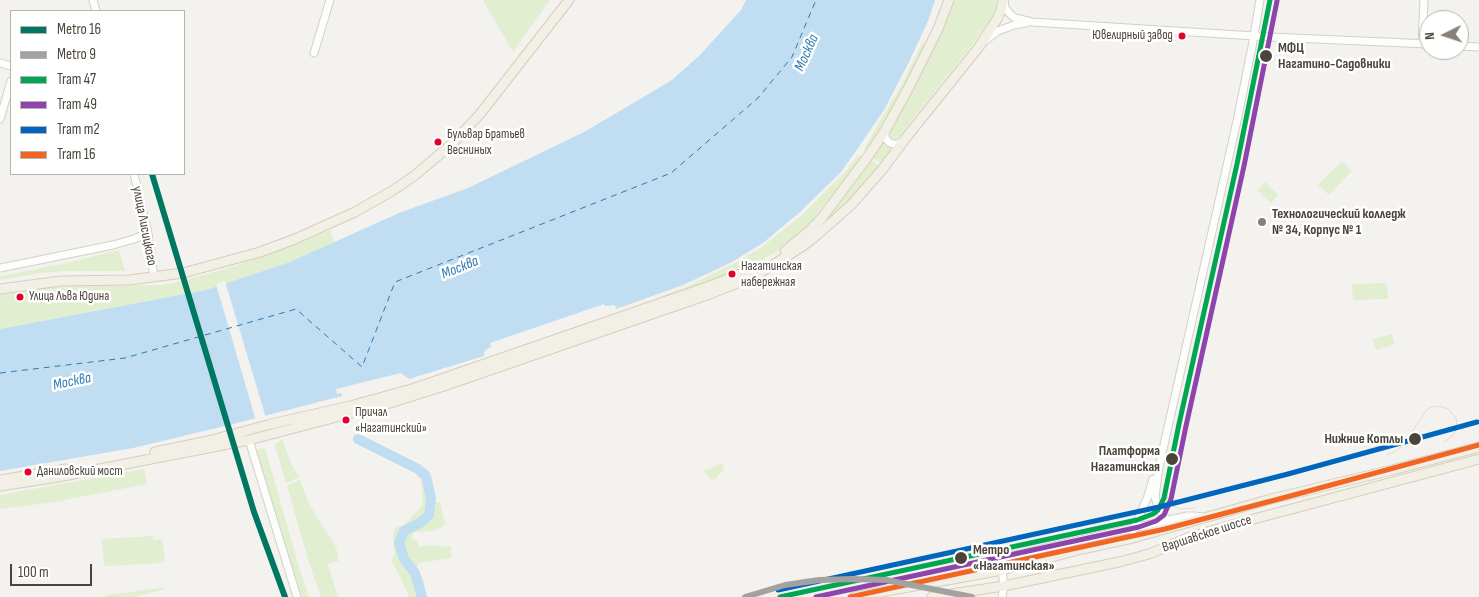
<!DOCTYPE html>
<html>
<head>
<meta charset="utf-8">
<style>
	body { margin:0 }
	#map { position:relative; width:1479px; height:597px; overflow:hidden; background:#f4f2ee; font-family:"Sofia Sans Condensed",sans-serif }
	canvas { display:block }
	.legend { position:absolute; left:10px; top:10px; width:175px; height:165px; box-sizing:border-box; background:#fff; border:1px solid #b7b4b0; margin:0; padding:6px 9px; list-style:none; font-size:15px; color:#4b4439 }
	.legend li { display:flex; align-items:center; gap:10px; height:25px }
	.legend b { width:25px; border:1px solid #b7b4b0 }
	.north { position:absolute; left:1419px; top:10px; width:50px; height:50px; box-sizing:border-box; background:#fff; border:1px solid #b7b4b0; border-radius:50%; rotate:266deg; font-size:14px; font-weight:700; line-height:20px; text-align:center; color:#4b4439 }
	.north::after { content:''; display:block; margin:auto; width:18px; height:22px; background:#868178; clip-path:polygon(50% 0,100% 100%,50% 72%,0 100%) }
	.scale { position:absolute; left:10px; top:564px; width:82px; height:22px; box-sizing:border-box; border:2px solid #4b4439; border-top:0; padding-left:6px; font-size:15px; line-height:18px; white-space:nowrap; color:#4b4439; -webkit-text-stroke:4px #fff; paint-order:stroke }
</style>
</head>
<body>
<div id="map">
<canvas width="1479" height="597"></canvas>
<ul class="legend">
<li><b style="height:6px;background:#007763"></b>Metro 16</li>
<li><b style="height:6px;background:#a3a2a0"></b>Metro 9</li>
<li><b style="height:6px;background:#00a651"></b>Tram 47</li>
<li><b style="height:6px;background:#8e44ad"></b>Tram 49</li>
<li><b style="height:6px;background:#0065bd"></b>Tram т2</li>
<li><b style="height:6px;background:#f26522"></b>Tram 16</li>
</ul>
<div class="north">N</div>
<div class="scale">100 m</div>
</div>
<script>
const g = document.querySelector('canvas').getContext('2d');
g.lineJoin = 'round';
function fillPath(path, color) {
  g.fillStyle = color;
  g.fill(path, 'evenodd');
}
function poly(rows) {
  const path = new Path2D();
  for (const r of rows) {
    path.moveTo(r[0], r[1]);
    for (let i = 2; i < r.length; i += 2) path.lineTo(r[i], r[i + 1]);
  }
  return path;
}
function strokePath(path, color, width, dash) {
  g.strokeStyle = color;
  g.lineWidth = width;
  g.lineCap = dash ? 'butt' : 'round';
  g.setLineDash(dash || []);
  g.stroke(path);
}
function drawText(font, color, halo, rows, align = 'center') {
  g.font = font + ' "Sofia Sans Condensed",sans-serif';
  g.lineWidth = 5;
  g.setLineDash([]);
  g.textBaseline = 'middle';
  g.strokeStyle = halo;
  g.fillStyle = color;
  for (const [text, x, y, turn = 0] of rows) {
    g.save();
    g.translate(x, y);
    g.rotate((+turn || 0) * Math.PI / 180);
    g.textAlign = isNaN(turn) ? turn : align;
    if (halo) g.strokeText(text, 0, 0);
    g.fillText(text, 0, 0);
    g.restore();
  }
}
fillPath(poly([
	[483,0,550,0,513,52],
	[955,0,997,0,995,12,973,44,897,139,892,140,890,137,890,133,946,23],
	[922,43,924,44,924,47,907,81,867,151,864,149,903,82],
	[882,140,887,146,895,148,883,165,872,157],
	[859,154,862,157,833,194,803,232,786,246,753,265,725,278,663,300,654,300,659,297,686,287,733,264,762,247,802,215,845,172],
	[870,159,881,167,839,213,808,238],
	[1342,161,1352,171,1329,195,1318,185],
	[1265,182,1278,195,1271,203,1257,190],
	[330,230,335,243,290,262,206,290,0,329,0,294,27,291,39,287,161,285,178,282,228,268,297,244],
	[119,250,125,271,67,271,42,273,0,280,0,276,62,264],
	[1387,283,1388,299,1353,300,1352,284],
	[1392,334,1395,344,1376,350,1373,339],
	[282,439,291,463,299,477,286,483,275,445],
	[265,448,299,567,309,597,300,597,256,450],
	[392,455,424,470,428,469,431,495,437,503,440,503,444,521,446,521,443,526,435,531,413,532,412,539,417,541,419,547,431,545,443,547,451,546,451,558,420,563,417,566,418,576,423,578,426,597,409,597,401,578,391,560,395,554,393,537,395,528,404,525,421,507,423,499,421,478,418,477,417,472,390,460,390,457],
	[721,463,724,466,723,470,715,479,711,480,705,473,704,470,710,469],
	[144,469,147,484,54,502,0,509,0,495],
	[300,480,309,504,336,547,339,561,328,564,338,597,321,597,309,563,287,486],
	[153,536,153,540,162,539,165,561,162,561,162,563,104,566,102,539],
	[165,587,165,589,134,597,101,597,109,595]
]), '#e1eecf');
fillPath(poly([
	[746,0,935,0,928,21,909,62,884,110,851,158,841,172,800,212,763,243,730,263,683,285,616,309,615,305,605,306,604,304,490,343,491,346,484,352,484,356,409,379,401,373,336,389,337,394,341,393,342,396,229,425,133,448,0,471,0,329,206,290,290,262,399,213,468,188,584,132,625,108,672,80,700,55,741,10]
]), '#c0ddf1');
fillPath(poly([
	[225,281,266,418,256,421,216,284]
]), '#f4f2ee');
strokePath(poly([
	[358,439,418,469,426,476,431,498,429,515,420,523,404,531,399,543,404,559,415,573,422,597]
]), '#c0ddf1', 10);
strokePath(poly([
	[0,373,125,358,296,309,362,367,395,282,671,173,758,98,792,57,816,0]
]), '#2e7ab2', 1, [6, 5]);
const minor = poly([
	[93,0,96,11],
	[1004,0,1005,8,1011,15,1015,18,1032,22,1271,37,1429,44],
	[986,40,998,31,1014,25,1026,23],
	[1422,44,1424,0],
	[1459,46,1479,47],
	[314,53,330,0],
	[0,63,11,66],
	[0,119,11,81],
	[885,130,885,138,890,143,897,145,902,141],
	[134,174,148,233,154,277],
	[0,268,113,245,134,239,148,233],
	[249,440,297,597],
	[1168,521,1159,510,1155,497,1159,467,1237,121,1252,47,1260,0],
	[1133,531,1148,496,1153,479],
	[1002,597,1004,586,1001,563,1002,560,1006,557,1187,516,1193,516,1204,517]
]);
const major = poly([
	[785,251,808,232,821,219,869,155,886,129,909,87,938,29,949,0],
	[0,289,61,281,129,280,183,273,260,252,295,239,355,212,392,191,414,176,453,143,480,114,569,0],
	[155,452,208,441,271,424,350,406,415,388,710,286,749,271],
	[0,480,66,469],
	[0,486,58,477,249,440,390,403,444,386,710,294,740,282,763,271,803,246,815,237,851,205,882,170,905,139,979,47,997,19,1001,10,1003,0],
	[854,597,1002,570,1082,549,1133,538,1271,499,1392,470,1479,447],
	[932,597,1004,586,1119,562,1149,554,1190,537,1235,524,1479,459]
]);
strokePath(minor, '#d2d0cb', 9);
strokePath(major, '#d6cebb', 11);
strokePath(minor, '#fdfdfc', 7);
strokePath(major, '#f2efe6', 9);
strokePath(poly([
	[1387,455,1396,451,1404,444,1425,412,1430,408,1436,406,1443,407,1448,409,1453,414,1456,419,1457,426,1455,432,1450,438,1444,442],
	[1166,486,1167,498,1172,506,1181,509,1195,508]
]), '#dbdbda', 1);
strokePath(poly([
	[780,597,1137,520,1153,514,1158,510,1164,498,1179,424,1237,164,1270,0]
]), '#00a651', 5);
strokePath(poly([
	[816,597,1139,527,1156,521,1164,515,1171,499,1186,426,1244,166,1277,1]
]), '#8e44ad', 5);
strokePath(poly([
	[778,590,1159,507,1288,474,1477,422]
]), '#0065bd', 5);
strokePath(poly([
	[850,597,1165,529,1294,495,1479,445]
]), '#f26522', 5);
strokePath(poly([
	[152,174,254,512,285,597]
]), '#007763', 6);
strokePath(poly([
	[745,597,785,585,819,580,853,579,886,580,972,597]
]), '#a3a2a0', 6);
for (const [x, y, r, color] of [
	[1182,36,4.5,"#e4002b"],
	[1266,56,7,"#4b4439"],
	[438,142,4.5,"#e4002b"],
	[1262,222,5,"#868178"],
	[732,274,4.5,"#e4002b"],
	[20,297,4.5,"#e4002b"],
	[346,420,4.5,"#e4002b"],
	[1415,439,7,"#4b4439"],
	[1172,459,7,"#4b4439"],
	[28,472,4.5,"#e4002b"],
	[961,558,7,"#4b4439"]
]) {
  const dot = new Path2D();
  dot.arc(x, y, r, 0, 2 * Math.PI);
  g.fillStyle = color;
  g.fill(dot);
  strokePath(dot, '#fff', 2);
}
drawText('13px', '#4b4439', '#fff', [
	["Ювелирный завод",1173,36,"right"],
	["Бульвар Братьев",447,135],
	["Весниных",447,151],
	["Нагатинская",741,267],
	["набережная",741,283],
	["Улица Льва Юдина",29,297],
	["Причал",355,413],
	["«Нагатинский»",355,429],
	["Даниловский мост",37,472]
], 'left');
drawText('bold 14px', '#4b4439', '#fff', [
	["МФЦ",1278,48],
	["Нагатино-Садовники",1278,64],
	["Нижние Котлы",1403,439,"right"],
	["Платформа",1160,451,"right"],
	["Нагатинская",1160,467,"right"],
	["Метро",973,550],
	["«Нагатинская»",973,566]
], 'left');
drawText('bold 14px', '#4b4439', '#fff', [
	["Технологический колледж",1272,214],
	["№ 34, Корпус № 1",1272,230]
], 'left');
drawText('14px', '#4b4439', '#fff', [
	["улица Лисицкого",144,226,79],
	["Варшавское шоссе",1207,534,-18]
]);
drawText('italic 15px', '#2e7ab2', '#fff', [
	["Москва",807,53,-66],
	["Москва",460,268,-22],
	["Москва",72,382,-12]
]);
</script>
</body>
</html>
